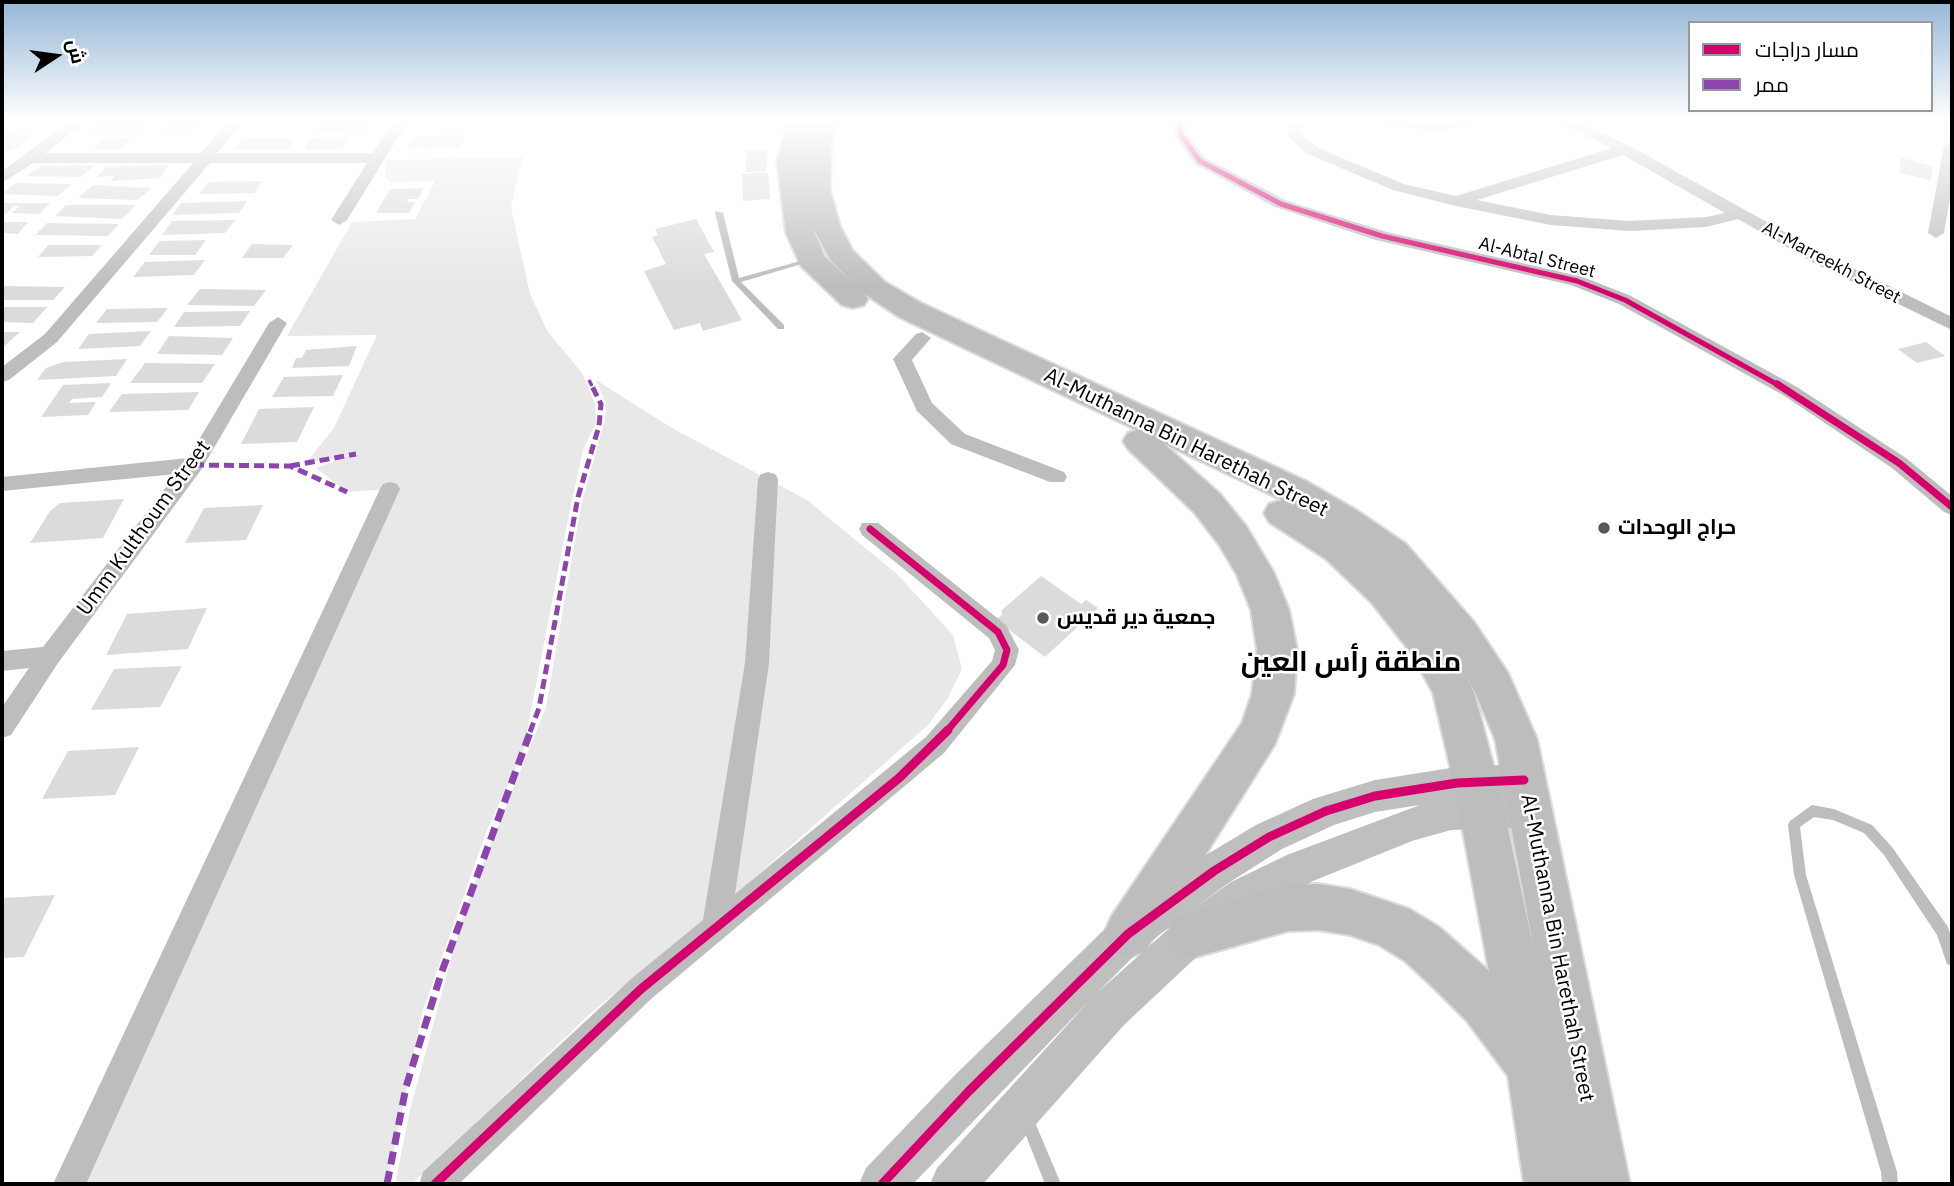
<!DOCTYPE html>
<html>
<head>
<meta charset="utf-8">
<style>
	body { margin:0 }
	#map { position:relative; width:1954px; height:1186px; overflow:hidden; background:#fff; font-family:"IBM Plex Sans",Cairo,sans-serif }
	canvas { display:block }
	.frame { position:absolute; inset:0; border:4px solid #000; pointer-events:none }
	.legend { position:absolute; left:1688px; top:21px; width:245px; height:91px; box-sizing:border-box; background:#fff; border:2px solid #999; margin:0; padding:9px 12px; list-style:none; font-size:21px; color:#000 }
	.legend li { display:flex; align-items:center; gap:14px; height:35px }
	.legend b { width:35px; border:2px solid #999 }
	.north { position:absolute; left:21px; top:21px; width:70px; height:70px; -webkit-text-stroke:5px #fff; paint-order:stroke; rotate:77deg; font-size:19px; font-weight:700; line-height:28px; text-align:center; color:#000 }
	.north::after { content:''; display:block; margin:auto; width:24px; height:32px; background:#000; clip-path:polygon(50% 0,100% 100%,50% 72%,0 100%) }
</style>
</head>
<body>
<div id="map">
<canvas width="1954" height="1186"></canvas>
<div class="frame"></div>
<ul class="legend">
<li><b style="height:9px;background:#d6006c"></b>مسار دراجات</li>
<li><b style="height:9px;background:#8e44ad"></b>ممر</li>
</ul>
<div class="north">ش</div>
</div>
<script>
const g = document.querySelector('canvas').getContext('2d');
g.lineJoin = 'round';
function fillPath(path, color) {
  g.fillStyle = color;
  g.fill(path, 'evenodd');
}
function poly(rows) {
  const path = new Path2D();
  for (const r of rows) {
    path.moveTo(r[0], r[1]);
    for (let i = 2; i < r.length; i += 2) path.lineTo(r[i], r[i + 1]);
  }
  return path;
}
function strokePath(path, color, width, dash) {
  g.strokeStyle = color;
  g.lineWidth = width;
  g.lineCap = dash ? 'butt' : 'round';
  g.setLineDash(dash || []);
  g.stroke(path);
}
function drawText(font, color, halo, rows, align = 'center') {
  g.font = font + ' "IBM Plex Sans",Cairo,sans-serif';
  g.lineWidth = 5;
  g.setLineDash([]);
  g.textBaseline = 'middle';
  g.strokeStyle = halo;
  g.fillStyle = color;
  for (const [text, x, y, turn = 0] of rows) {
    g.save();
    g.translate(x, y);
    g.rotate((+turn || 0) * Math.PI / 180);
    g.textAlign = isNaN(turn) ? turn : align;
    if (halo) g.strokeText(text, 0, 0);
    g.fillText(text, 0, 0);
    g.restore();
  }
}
fillPath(poly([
	[523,157,511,207,530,294,548,332,582,373,595,404,596,423,583,450,570,509,523,752,487,830,422,1013,387,1184,82,1184,390,489,347,492,316,468,350,455,306,463,334,428,377,335,287,336,352,222,415,219,435,181,392,182,385,178,385,160],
	[596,380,672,428,807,500,897,574,953,635,962,669,948,698,928,725,719,909,594,1010,412,1184,395,1184,410,1110,465,908,546,707,581,506,605,419,606,403]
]), '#e8e8e8');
fillPath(poly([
	[104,121,148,121,139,130,91,130],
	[171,121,206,121,198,129,162,130],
	[323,121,373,121,369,130,317,132],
	[4,133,34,136,11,151,2,151],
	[466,135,460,147,408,148,415,136],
	[132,137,122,149,94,150,103,139],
	[348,137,342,149,304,149,312,138],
	[243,138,296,138,288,149,234,149],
	[768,150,766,171,745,172,747,151],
	[1901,157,1933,167,1931,180,1899,173],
	[95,165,81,177,27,176,40,166],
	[169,165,160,178,111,181,114,176,97,177,106,167],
	[768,172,770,199,743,201,742,174],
	[262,181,254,193,199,194,208,182],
	[15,183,72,184,58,196,2,194],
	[93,185,152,188,137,200,78,198],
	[424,188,418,199,408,199,407,202,415,202,409,213,376,213,390,189],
	[247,201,239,213,172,215,181,203],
	[2,203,50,203,39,214,12,213,20,206,14,206,5,214,2,214],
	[66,205,136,205,122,219,55,216],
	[696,219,714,252,704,254,742,320,703,331,700,323,674,330,644,271,666,264,652,237,658,235,655,229],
	[235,220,225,233,162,235,172,221],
	[2,222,28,222,18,234,2,233],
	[47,223,119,224,108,236,35,235],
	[206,240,195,255,149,255,160,241],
	[252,244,293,245,283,258,242,258],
	[48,245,102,245,92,256,38,257],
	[205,260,194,275,133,277,145,262],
	[2,286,65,287,53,300,2,300],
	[200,289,266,290,254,306,187,305],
	[4,307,47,307,33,323,2,322],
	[168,308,157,322,96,323,107,309],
	[250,311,240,326,174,327,184,312],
	[151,331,140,346,78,349,89,334],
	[2,332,20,332,2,348],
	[169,336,233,338,222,355,157,354],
	[1926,342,1945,356,1917,363,1898,349],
	[357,346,349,366,292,368,296,358,302,358,306,350],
	[127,359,116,376,37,380,46,368,63,362],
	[145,363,215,364,202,383,130,383],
	[343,375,333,396,272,397,284,377],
	[111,383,102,397,72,399,69,403,96,402,88,415,41,417,63,385],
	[199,392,188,410,109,412,122,394],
	[314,407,297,442,241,444,259,409],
	[124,499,103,538,30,543,50,511,60,503],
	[263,505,246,540,185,543,204,508],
	[1041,576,1081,604,1086,600,1098,608,1045,657,996,620,1002,615,1002,610],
	[207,608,188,649,106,655,127,614],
	[182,666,160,707,91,710,114,669],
	[139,747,115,795,42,799,68,751],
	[55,895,24,957,2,958,2,898]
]), '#dbdbdb');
const highway = poly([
	[788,121,836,121,831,144,830,190,840,226,853,251,885,282,921,303,1306,481,1356,510,1406,544,1474,622,1508,673,1537,739,1630,1184,1524,1184,1508,1076,1467,1021,1437,991,1405,961,1379,945,1350,935,1318,930,1288,931,1192,958,1175,951,1168,934,1175,917,1288,885,1318,884,1350,889,1409,909,1439,927,1489,971,1454,783,1433,693,1412,654,1371,602,1326,559,1269,522,1264,513,1269,504,1282,500,1163,443,1220,494,1246,526,1274,573,1289,610,1297,649,1294,694,1275,744,1145,951,1128,958,1111,951,1104,934,1111,917,1242,723,1252,694,1257,649,1251,610,1237,575,1220,546,1194,512,1128,449,1123,441,1128,433,1137,430,899,317,865,294,868,299,864,305,853,308,842,305,801,266,786,233,777,161,788,121],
	[813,228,831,261,854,284,824,256,813,228],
	[1466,676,1475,692,1495,739,1534,950,1498,783,1474,692,1466,676]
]);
strokePath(highway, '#dbdbdb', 4);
fillPath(poly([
	[716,211,723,213,739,278,811,258,815,260,741,282,784,325,784,329,778,329,732,281,715,213,716,211],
	[1812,805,1834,809,1872,825,1892,847,1948,927,1952,940,1952,966,1947,964,1937,935,1884,855,1864,833,1833,820,1814,817,1800,827,1806,875,1897,1172,1898,1184,1882,1184,1881,1172,1794,875,1788,825,1790,821,1812,805],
	[1026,1111,1031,1113,1061,1184,1045,1184,1019,1118,1021,1113,1026,1111]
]), '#bdbdbd');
fillPath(poly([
	[71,121,87,121,45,153,201,153,229,121,244,121,217,153,373,153,394,121,408,121,347,220,339,225,331,220,367,163,210,163,57,342,9,380,2,382,2,367,45,334,193,163,33,163,2,183,2,171,71,121],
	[1173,121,1187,121,1188,135,1205,158,1287,201,1387,232,1583,277,1631,296,1797,387,1906,458,1952,496,1952,515,1944,512,1892,468,1783,395,1619,304,1571,285,1376,240,1275,207,1195,164,1174,135,1173,121],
	[1293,121,1307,121,1301,131,1303,136,1318,148,1404,184,1456,196,1612,148,1557,121,1576,121,1630,146,1828,256,1952,317,1952,330,1816,264,1738,219,1706,227,1629,231,1551,225,1456,206,1393,190,1308,154,1289,138,1287,131,1293,121],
	[1623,155,1725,213,1706,217,1629,221,1551,215,1477,200,1623,155],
	[1381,121,1434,123,1481,121,1474,125,1434,131,1388,125,1381,121],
	[1952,141,1952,187,1944,233,1936,238,1928,233,1944,146,1952,141],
	[278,317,287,323,201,470,58,663,11,735,2,738,2,707,29,668,2,671,2,651,43,647,176,474,2,491,2,477,188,458,269,323,278,317],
	[922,332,931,338,912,360,932,403,965,434,1064,472,1067,477,1064,482,1050,482,951,444,917,411,893,359,916,334,922,332],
	[768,472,775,474,778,479,769,663,735,894,926,737,992,661,995,650,989,638,862,535,859,529,862,523,878,523,1006,625,1019,650,1015,665,944,753,651,999,459,1184,419,1184,423,1172,631,979,703,920,745,663,758,479,761,474,768,472],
	[390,482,397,484,400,489,86,1184,53,1184,380,489,383,484,390,482]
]), '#bdbdbd');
fillPath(poly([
	[1524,764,1537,769,1542,780,1537,791,1531,793,1544,798,1549,810,1544,822,1531,827,1451,830,1412,841,1313,881,1259,908,1206,948,1124,1025,983,1184,930,1184,937,1168,1090,1000,913,1184,859,1184,866,1168,954,1076,1114,920,1201,858,1256,825,1313,799,1375,780,1457,767,1524,764],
	[1420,805,1287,855,1231,882,1196,907,1227,884,1282,849,1334,825,1375,812,1420,805],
	[1174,924,1098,992,1142,948,1174,924]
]), '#bfbfbf');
fillPath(highway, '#bdbdbd');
strokePath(poly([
	[589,380,592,386]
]), '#8e44ad', 3.5, [8, 3.5]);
strokePath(poly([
	[194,465,290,466,347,492],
	[290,466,356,454],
	[530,732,539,708,578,497,599,426,601,404,591,384]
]), '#8e44ad', 5, [10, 5]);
strokePath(poly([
	[387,1184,406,1087,441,974,531,730]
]), '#8e44ad', 7, [13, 7]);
strokePath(poly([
	[1180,121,1181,135,1200,161,1281,204,1382,236,1577,281,1625,300,1780,386]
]), '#d6006c', 5);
strokePath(poly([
	[1777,384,1899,463,1952,507],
	[870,529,998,632,1007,650,1003,665,946,732]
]), '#d6006c', 7);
strokePath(poly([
	[435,1184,641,989,899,778,948,730],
	[882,1184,969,1091,1128,934,1214,871,1269,837,1326,811,1375,796,1457,783,1524,780]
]), '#d6006c', 9);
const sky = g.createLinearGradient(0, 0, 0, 287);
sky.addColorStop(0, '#95b6d6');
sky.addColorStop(0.42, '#fff');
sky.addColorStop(1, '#ffffff00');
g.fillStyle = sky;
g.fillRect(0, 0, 1954, 287);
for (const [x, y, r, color] of [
	[1604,528,7,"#595959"],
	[1043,618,7,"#595959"]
]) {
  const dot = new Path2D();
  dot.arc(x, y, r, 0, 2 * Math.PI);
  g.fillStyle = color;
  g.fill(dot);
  strokePath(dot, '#fff', 2.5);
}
drawText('18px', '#000', '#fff', [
	["Al-Abtal Street",1537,258,14],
	["Al-Marreekh Street",1831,263,28]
]);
drawText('21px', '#000', '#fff', [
	["Al-Muthanna Bin Harethah Street",1186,443,26],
	["Umm Kulthoum Street",144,528,-54],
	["Al-Muthanna Bin Harethah Street",1557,948,79]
]);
drawText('bold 21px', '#000', '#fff', [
	["حراج الوحدات",1618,528],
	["جمعية دير قديس",1057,618]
], 'left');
drawText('bold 28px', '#000', '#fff', [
	["منطقة رأس العين",1351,663]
]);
</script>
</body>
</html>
